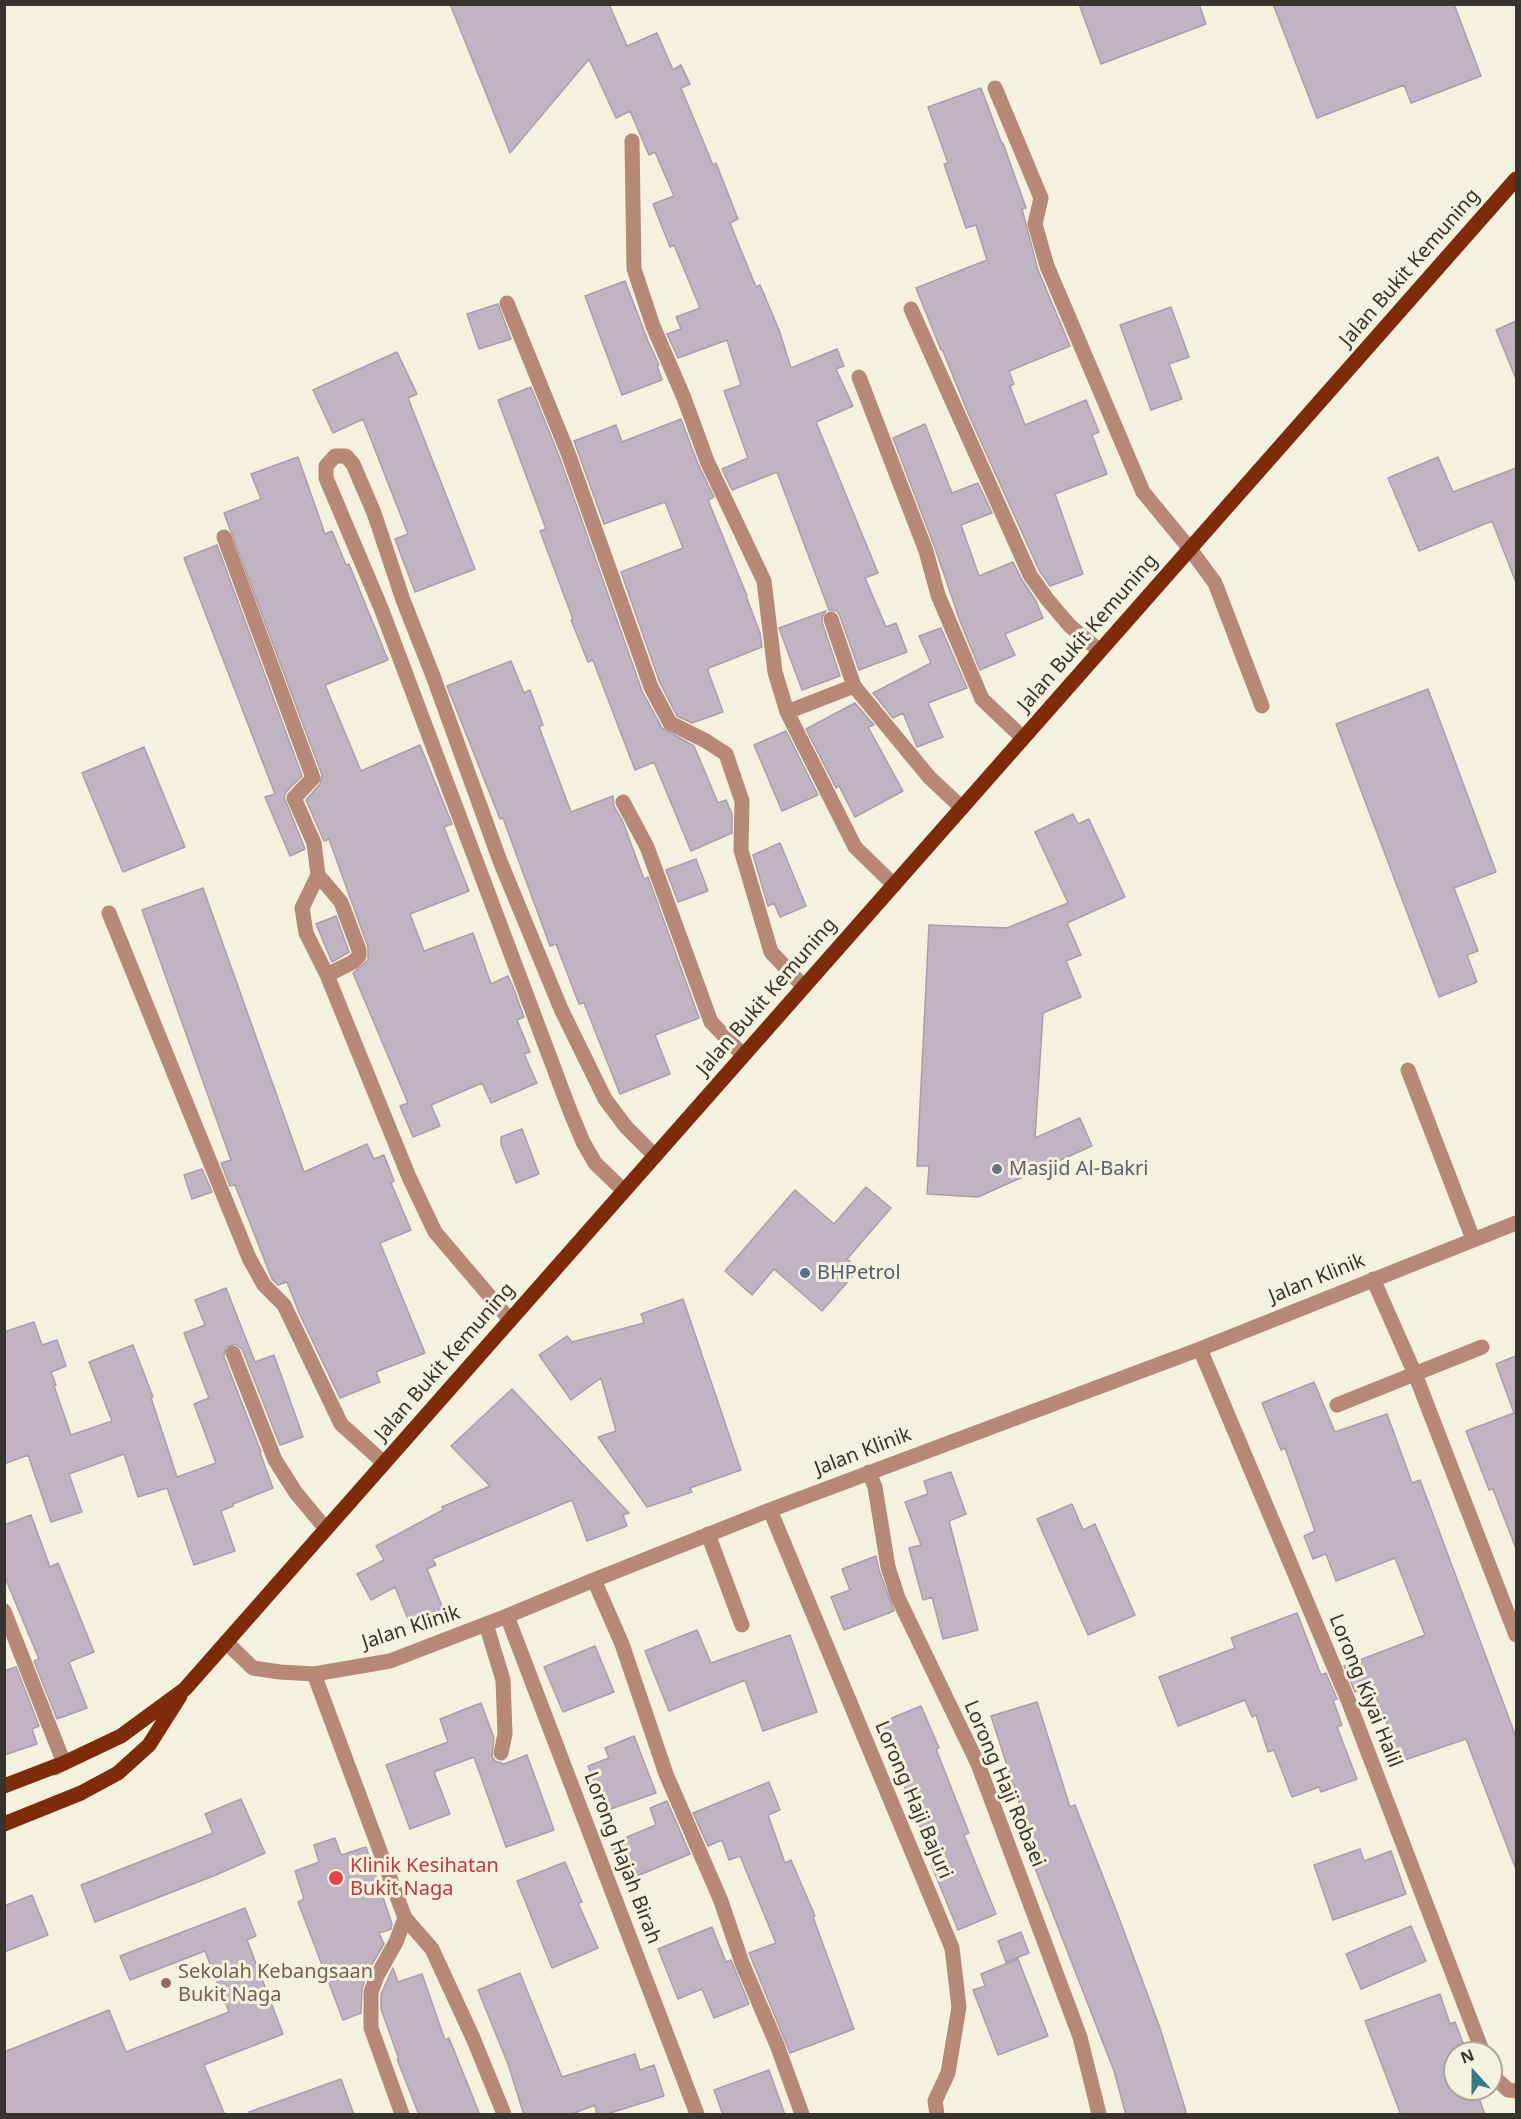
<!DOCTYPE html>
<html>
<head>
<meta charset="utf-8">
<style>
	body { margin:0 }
	#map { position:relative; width:1521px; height:2119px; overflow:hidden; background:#f4f1de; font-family:"Noto Sans",sans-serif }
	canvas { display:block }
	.frame { position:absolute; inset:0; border:6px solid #36352d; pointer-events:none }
	.north { position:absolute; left:1443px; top:2041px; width:60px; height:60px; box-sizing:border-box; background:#f4f1de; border:2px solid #a8a697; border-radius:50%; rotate:339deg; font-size:16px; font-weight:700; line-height:24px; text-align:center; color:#36352d }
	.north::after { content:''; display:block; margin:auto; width:21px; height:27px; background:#387a8c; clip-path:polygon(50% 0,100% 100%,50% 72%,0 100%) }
</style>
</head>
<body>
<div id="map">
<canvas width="1521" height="2119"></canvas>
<div class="frame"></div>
<div class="north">N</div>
</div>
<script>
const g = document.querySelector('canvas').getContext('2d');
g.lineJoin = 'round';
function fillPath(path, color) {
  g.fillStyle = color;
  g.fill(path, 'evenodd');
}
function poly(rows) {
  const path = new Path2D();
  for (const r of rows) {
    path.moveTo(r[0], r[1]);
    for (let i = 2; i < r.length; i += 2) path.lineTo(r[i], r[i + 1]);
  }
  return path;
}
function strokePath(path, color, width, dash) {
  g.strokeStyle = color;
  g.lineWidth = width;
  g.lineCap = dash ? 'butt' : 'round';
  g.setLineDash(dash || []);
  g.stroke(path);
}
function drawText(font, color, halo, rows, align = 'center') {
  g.font = font + ' "Noto Sans",sans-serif';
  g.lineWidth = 6;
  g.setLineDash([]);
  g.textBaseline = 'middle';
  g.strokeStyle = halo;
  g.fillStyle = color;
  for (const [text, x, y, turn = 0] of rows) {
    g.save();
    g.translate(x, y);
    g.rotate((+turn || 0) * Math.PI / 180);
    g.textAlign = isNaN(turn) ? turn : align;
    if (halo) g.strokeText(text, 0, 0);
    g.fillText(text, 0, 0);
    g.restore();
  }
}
const building = poly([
	[450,4,609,4,627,46,657,33,673,70,681,65,690,84,681,88,713,165,716,163,738,219,730,223,756,287,760,285,779,330,791,368,837,349,844,366,836,369,853,406,816,422,878,573,865,578,886,627,896,623,907,652,859,670,840,616,837,611,829,610,777,472,732,490,722,469,748,458,724,391,741,385,727,340,678,358,667,334,681,329,676,317,700,308,674,245,670,247,653,204,674,196,655,152,649,155,630,111,616,118,589,59,510,153,450,4],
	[1079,4,1199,4,1206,24,1101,64,1079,4],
	[1273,4,1454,4,1481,76,1411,103,1404,85,1317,118,1273,4],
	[981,88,1002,144,1003,143,1026,208,1022,209,1038,270,1070,346,1009,371,1014,384,1010,386,1025,425,1086,400,1099,432,1092,435,1107,474,1055,494,1083,574,1050,586,1039,570,968,413,942,349,941,350,916,288,987,260,976,225,966,228,944,164,948,163,928,107,981,88],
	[625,281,648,341,659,365,657,366,662,380,622,395,585,296,625,281],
	[498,304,511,339,479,349,467,314,498,304],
	[1171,307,1189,357,1169,364,1182,399,1151,410,1120,325,1171,307],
	[1516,321,1516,379,1496,330,1516,321],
	[397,352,417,394,408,398,475,569,415,592,395,539,408,534,363,419,333,433,313,390,397,352],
	[531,387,559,456,642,691,662,728,694,746,718,803,726,800,732,814,732,833,691,851,654,762,635,770,593,660,588,662,571,620,573,619,540,531,546,529,498,400,531,387],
	[681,419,698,464,714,497,708,500,747,596,746,596,760,633,762,647,709,668,708,671,723,712,692,723,677,716,660,683,621,572,683,548,665,502,604,524,574,441,616,425,622,442,681,419],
	[925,424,952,493,978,483,992,513,961,525,979,576,1013,562,1022,580,1036,601,1043,618,1005,634,1015,655,980,670,960,621,935,548,893,438,925,424],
	[298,457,325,534,332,531,346,565,349,564,388,660,325,685,361,771,420,745,452,824,444,827,469,891,410,914,424,951,473,933,491,984,508,976,513,987,524,1017,517,1020,530,1052,524,1054,537,1083,491,1103,482,1083,431,1105,440,1126,413,1137,400,1106,408,1103,353,973,368,960,368,947,329,839,324,841,306,800,320,784,322,775,224,513,261,499,251,474,298,457],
	[1438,457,1453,492,1516,468,1516,579,1515,580,1492,521,1419,551,1388,478,1438,457],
	[217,545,302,776,287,791,284,797,305,849,290,856,265,797,275,794,184,558,217,545],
	[826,611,822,617,822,622,840,676,802,690,779,628,826,611],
	[941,628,967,688,928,703,943,737,917,747,903,713,893,718,873,693,931,663,919,636,941,628],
	[511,661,524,693,530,690,543,725,539,727,571,812,613,796,614,806,623,822,644,879,648,877,699,1018,655,1035,670,1074,620,1094,584,1003,579,1004,556,944,550,946,503,818,500,819,447,686,511,661],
	[1428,689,1496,872,1454,888,1478,951,1467,955,1477,982,1439,997,1336,724,1428,689],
	[855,703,874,725,868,727,903,791,855,817,839,786,836,788,806,729,855,703],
	[786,731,818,795,782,811,754,745,786,731],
	[144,747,185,847,123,872,82,773,144,747],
	[1073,814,1078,824,1089,819,1125,897,1067,923,1081,955,1066,961,1081,997,1043,1013,1035,1138,1080,1118,1092,1146,978,1197,927,1194,929,1166,917,1166,929,925,1007,928,1068,903,1035,832,1073,814],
	[780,843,806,906,780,917,774,903,768,906,753,855,780,843],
	[696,859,708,891,678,902,666,870,696,859],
	[203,888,304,1172,367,1144,374,1159,384,1155,394,1181,391,1183,411,1230,380,1243,425,1353,376,1372,380,1382,340,1398,300,1315,287,1282,278,1285,272,1279,235,1185,230,1186,221,1163,231,1160,142,910,203,888],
	[336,916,349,952,332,962,316,924,336,916],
	[522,1129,539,1174,516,1183,501,1144,501,1137,522,1129],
	[202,1169,212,1192,192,1199,184,1175,202,1169],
	[866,1187,891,1208,847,1259,859,1269,822,1311,774,1269,752,1295,725,1271,795,1190,834,1224,866,1187],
	[226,1288,255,1362,274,1355,303,1437,280,1445,242,1349,235,1344,226,1347,224,1357,261,1452,260,1453,273,1488,233,1504,233,1506,221,1511,235,1551,194,1565,167,1488,138,1497,124,1454,69,1474,82,1512,51,1522,28,1455,4,1464,4,1332,34,1322,42,1345,57,1340,66,1366,51,1372,56,1385,54,1386,71,1435,112,1421,89,1362,133,1345,153,1397,151,1398,177,1477,216,1463,194,1404,209,1398,184,1333,205,1325,195,1300,226,1288],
	[683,1299,741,1470,690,1488,692,1492,647,1507,598,1437,616,1431,601,1378,571,1400,539,1355,567,1336,572,1342,644,1323,641,1314,683,1299],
	[1516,1356,1516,1546,1515,1546,1493,1489,1489,1490,1466,1431,1514,1413,1496,1364,1516,1356],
	[1314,1382,1335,1432,1387,1414,1412,1483,1420,1480,1516,1737,1516,1866,1515,1867,1466,1739,1399,1762,1388,1731,1390,1731,1371,1685,1355,1692,1344,1666,1425,1635,1395,1558,1336,1581,1326,1554,1313,1559,1304,1536,1315,1531,1285,1448,1281,1450,1262,1403,1314,1382],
	[512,1389,629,1513,623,1515,627,1526,587,1541,572,1500,432,1559,436,1565,427,1569,444,1611,410,1624,395,1587,371,1600,357,1574,384,1560,376,1546,443,1510,442,1507,490,1486,451,1446,512,1389],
	[951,1472,966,1514,949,1521,978,1630,943,1639,932,1597,923,1600,909,1548,921,1545,905,1502,928,1494,924,1481,951,1472],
	[1072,1504,1083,1530,1095,1524,1135,1615,1088,1635,1037,1519,1072,1504],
	[31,1515,50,1567,58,1563,94,1652,69,1662,87,1708,57,1719,34,1661,39,1659,4,1575,4,1525,31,1515],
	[876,1556,879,1570,894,1611,844,1630,831,1597,850,1590,842,1569,876,1556],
	[1297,1613,1321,1675,1326,1673,1337,1699,1333,1700,1342,1725,1337,1727,1357,1779,1321,1792,1319,1787,1292,1797,1274,1750,1268,1752,1256,1715,1252,1717,1245,1700,1178,1726,1159,1677,1235,1648,1231,1638,1297,1613],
	[697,1630,711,1663,790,1635,817,1712,763,1731,745,1680,669,1711,645,1651,697,1630],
	[595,1646,614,1692,563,1712,544,1667,595,1646],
	[16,1667,39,1726,32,1729,37,1744,4,1755,4,1671,16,1667],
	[1037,1702,1070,1807,1075,1805,1116,1910,1160,2028,1187,2115,1126,2115,1114,2071,1019,1827,1026,1824,991,1716,1037,1702],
	[481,1703,494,1738,492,1757,495,1761,504,1764,527,1755,554,1830,506,1847,474,1757,434,1772,450,1814,410,1829,386,1765,448,1742,440,1719,481,1703],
	[921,1706,939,1748,936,1749,969,1833,964,1835,996,1914,958,1930,931,1864,934,1863,903,1783,906,1782,882,1722,921,1706],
	[634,1736,656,1793,605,1811,588,1766,609,1758,605,1748,634,1736],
	[769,1782,780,1810,768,1815,785,1863,791,1860,815,1916,813,1917,854,2029,790,2053,749,1953,776,1943,740,1856,729,1860,722,1840,708,1846,693,1813,769,1782],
	[241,1799,265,1853,216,1875,95,1922,81,1885,213,1833,205,1814,241,1799],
	[667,1801,690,1854,625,1881,610,1844,656,1825,650,1808,667,1801],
	[335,1838,341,1855,366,1847,392,1924,391,1929,379,1933,384,1944,368,1971,362,1989,361,2013,343,2020,298,1902,304,1899,295,1871,319,1862,314,1845,335,1838],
	[1360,1849,1364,1861,1391,1851,1406,1894,1333,1920,1314,1865,1360,1849],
	[565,1862,582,1902,578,1903,598,1948,552,1968,517,1881,565,1862],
	[32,1895,48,1935,4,1952,4,1906,32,1895],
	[245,1908,256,1936,247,1940,283,2034,204,2065,225,2115,4,2115,4,2052,109,2010,126,2052,229,2012,205,1951,130,1980,120,1956,245,1908],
	[1411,1926,1426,1961,1361,1989,1346,1954,1411,1926],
	[712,1927,726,1962,731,1960,749,2004,714,2018,702,1989,678,1999,658,1949,712,1927],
	[1021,1932,1029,1953,1006,1962,998,1941,1021,1932],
	[1018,1959,1048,2036,998,2055,973,1990,985,1986,981,1974,1018,1959],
	[393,1968,398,1982,422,1974,445,2040,449,2038,480,2115,419,2115,397,2059,399,2059,381,2009,381,1994,393,1968],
	[520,1973,562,2077,635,2054,640,2070,654,2065,664,2096,604,2115,597,2115,595,2105,569,2115,524,2115,508,2064,478,1990,520,1973],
	[1440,1994,1450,2024,1455,2022,1467,2053,1455,2053,1455,2089,1476,2089,1485,2115,1401,2115,1374,2044,1365,2021,1440,1994],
	[769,2070,785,2115,723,2115,714,2090,769,2070],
	[341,2079,354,2115,250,2115,249,2112,341,2079]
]);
fillPath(building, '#c1b3c2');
strokePath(building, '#ab9dab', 1.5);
strokePath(poly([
	[995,88,1041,198,1035,224,1047,266,1143,492,1190,549,1215,583,1262,706],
	[632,141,634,269,653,326,684,398,707,461,764,581,775,672,787,712,855,847,894,885],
	[507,303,568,453,651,687,670,723,706,741,726,754,742,801,741,850,771,952,804,987],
	[911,309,1030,575,1047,599,1070,626,1100,651],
	[859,377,926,551,938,595,982,699,1023,738],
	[224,537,313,778,294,798,314,843,318,875,341,902,359,950,359,956,353,962,327,975,409,1177,435,1232,510,1320],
	[831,619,854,686,929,777,962,808],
	[787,712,854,686],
	[623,802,647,847,711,1022,743,1055],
	[318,875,302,908,306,933,327,975],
	[109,913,249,1258,264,1285,284,1305,341,1424,384,1463],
	[1408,1070,1473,1239],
	[624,1191,595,1163,583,1142,570,1111,381,608,326,478,326,466,335,456,346,456,353,464,374,513,403,600,433,676,500,861,561,1009,605,1099,626,1127,655,1156],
	[1373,1279,1415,1374,1516,1635],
	[1200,1349,1348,1700,1483,2053],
	[233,1353,275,1460,296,1493,326,1529],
	[1337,1405,1482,1347],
	[869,1472,875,1487,888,1567,898,1598,978,1764,1080,2037,1099,2114],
	[770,1510,952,1948,959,2007,948,2073,935,2101,937,2114],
	[708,1534,742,1625],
	[594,1580,622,1644,666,1774,721,1901,742,1963,777,2045,802,2114],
	[4,1611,64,1763,55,1768],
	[507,1616,697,2114],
	[486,1624,503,1680,505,1734,501,1753],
	[226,1642,253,1668,280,1672,314,1674,390,1661,507,1616,594,1580,770,1510,1200,1349,1516,1223],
	[314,1674,405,1918,396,1942,377,1976,371,1992,371,2028,402,2114],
	[405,1918,432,1949,473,2038,504,2114],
	[1491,2071,1493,2076,1508,2090,1516,2091]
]), '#b78777', 15);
strokePath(poly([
	[4,1786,64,1763,121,1736,185,1689,1516,179],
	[4,1824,81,1793,118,1773,149,1745,180,1696]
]), '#7d2b0b', 15);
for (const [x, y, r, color] of [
	[997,1169,6,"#6b7280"],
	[805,1273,6,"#5c6f8a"],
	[336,1878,8,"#e0444e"],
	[166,1983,6,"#8d6e63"]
]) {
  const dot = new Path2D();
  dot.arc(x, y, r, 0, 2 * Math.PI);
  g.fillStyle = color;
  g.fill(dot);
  strokePath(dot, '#f4f1de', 2);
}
drawText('20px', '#36352d', '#f4f1de', [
	["Jalan Bukit Kemuning",1410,268,-49],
	["Jalan Bukit Kemuning",1088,633,-49],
	["Jalan Bukit Kemuning",767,997,-49],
	["Jalan Klinik",1317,1279,-22],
	["Jalan Bukit Kemuning",445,1362,-49],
	["Jalan Klinik",863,1452,-21],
	["Jalan Klinik",411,1628,-18],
	["Lorong Kiyai Halil",1365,1691,68],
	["Lorong Haji Robaei",1004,1784,67],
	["Lorong Haji Bajuri",913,1800,67],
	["Lorong Hajah Birah",622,1858,69]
]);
drawText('20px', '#5b616d', '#f4f1de', [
	["Masjid Al-Bakri",1009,1169]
], 'left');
drawText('20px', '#4e5e75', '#f4f1de', [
	["BHPetrol",817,1273]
], 'left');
drawText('20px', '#be3a42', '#f4f1de', [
	["Klinik Kesihatan",350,1866],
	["Bukit Naga",350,1889]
], 'left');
drawText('20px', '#785e54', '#f4f1de', [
	["Sekolah Kebangsaan",178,1972],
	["Bukit Naga",178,1995]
], 'left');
</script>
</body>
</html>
